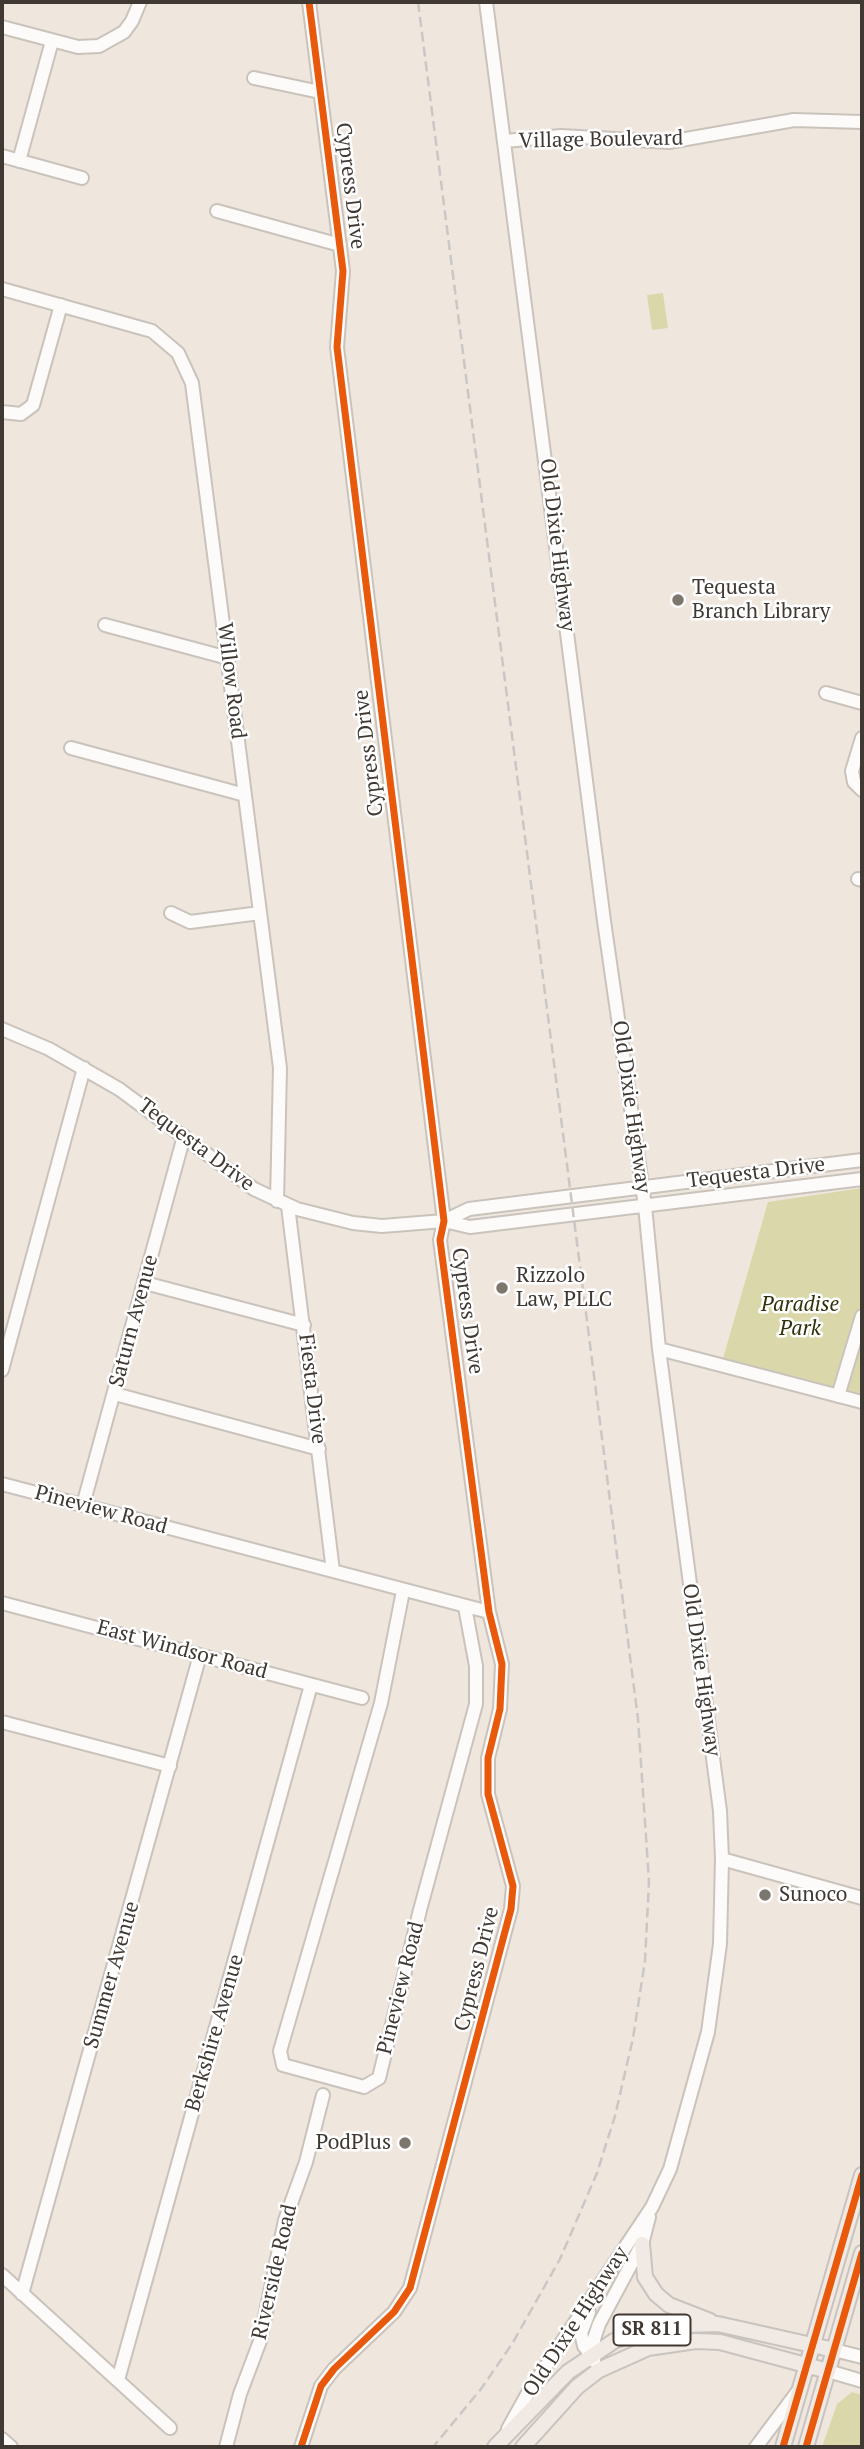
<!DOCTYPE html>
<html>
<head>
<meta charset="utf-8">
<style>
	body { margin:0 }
	#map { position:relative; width:864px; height:2449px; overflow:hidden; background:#efe6de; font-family:"PT Serif",serif }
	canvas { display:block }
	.frame { position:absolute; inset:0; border:4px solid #403933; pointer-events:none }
</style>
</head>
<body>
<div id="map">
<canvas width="864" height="2449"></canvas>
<div class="frame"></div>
</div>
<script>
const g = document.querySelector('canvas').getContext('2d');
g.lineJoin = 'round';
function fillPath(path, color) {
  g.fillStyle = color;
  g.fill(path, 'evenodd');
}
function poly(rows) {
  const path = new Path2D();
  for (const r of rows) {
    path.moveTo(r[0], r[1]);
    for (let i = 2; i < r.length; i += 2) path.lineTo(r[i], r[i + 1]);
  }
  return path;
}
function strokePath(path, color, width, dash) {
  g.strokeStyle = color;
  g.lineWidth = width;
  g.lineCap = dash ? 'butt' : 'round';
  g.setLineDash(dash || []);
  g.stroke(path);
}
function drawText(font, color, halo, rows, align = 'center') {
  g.font = font + ' "PT Serif",serif';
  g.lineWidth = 5;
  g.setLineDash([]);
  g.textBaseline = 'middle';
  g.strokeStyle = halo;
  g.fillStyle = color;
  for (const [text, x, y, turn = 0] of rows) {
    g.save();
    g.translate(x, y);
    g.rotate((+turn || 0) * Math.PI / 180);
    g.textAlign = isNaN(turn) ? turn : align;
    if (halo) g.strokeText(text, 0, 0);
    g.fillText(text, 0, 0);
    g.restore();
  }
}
fillPath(poly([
	[663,293,668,328,652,330,647,295],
	[862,1188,862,1398,722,1362,768,1202],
	[852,2392,862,2395,862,2447,822,2447,837,2404]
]), '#dad8ab');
const minor = poly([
	[486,2,604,921,645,1206,659,1349,720,1811,722,1859,720,1944,708,2032,670,2169,652,2207,528,2393,508,2429],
	[2,27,78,47,99,46,124,32,132,21,140,2],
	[254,78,320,92],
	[505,141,561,136,669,142,794,120,862,122],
	[2,156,82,178],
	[19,161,52,41],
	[217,211,340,245],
	[2,289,152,331,178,353,192,383,280,1068,277,1201],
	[2,412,21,414,33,405,61,305],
	[105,625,228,658],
	[826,693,862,703],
	[862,738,852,771,854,782,862,790],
	[71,748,245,795],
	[858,879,862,880],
	[171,913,190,922,260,913],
	[2,1029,49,1049,119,1089,254,1189,297,1209,353,1223,382,1226,444,1221,469,1209,862,1160],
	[288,1206,333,1571],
	[444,1221,470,1227,862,1179],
	[145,1283,304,1325],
	[659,1349,862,1402],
	[2,1370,84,1068],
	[115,1394,319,1449],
	[838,1396,862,1316],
	[2,1484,489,1612],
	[83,1505,184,1136],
	[403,1591,381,1703,280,2051,283,2065,364,2087,379,2078,420,1910,476,1704,476,1666,465,1607],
	[2,1603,362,1698],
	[2,1722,170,1766],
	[722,1859,862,1898],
	[2,2275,170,2428],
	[22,2294,200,1655],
	[589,2312,581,2333,584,2346,592,2356],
	[834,2350,862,2357],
	[594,2361,594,2339,599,2324,642,2244,649,2217],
	[828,2371,862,2381],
	[118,2380,311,1685],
	[2,2439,11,2447],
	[226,2447,240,2394,260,2341,285,2220,306,2162,323,2095],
	[301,2447,321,2386,334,2369,394,2312,410,2288,511,1909,513,1886,488,1794,488,1758,500,1709,502,1664,489,1612,440,1240,444,1221,337,347,343,271,309,2],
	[756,2447,798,2391]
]);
const major = poly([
	[642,2244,645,2277,656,2294,669,2305,710,2321],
	[495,2447,568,2372,614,2341,636,2333,682,2325,718,2324,834,2350],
	[523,2447,577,2387,599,2370,648,2348,696,2341,720,2342,828,2371],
	[783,2447,862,2175],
	[806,2447,862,2253]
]);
strokePath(minor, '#cac3bc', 16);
strokePath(major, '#c8c3bf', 18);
strokePath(minor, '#fdfbfa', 12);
strokePath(major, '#f1eae4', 14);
strokePath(poly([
	[418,2,638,1719,649,1881,645,1961,633,2038,615,2116,597,2173,560,2259,512,2344,481,2389,433,2447]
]), '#cac7c5', 2.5, [10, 5]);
strokePath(poly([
	[301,2447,321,2386,334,2369,394,2312,410,2288,511,1909,513,1886,488,1794,488,1758,500,1709,502,1664,489,1612,440,1240,444,1221,337,347,343,271,309,2],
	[783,2447,862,2175],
	[806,2447,862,2253]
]), '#e8590c', 7);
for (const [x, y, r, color] of [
	[678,600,7,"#7d766f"],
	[502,1288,7,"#7d766f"],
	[765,1895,7,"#7d766f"],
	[405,2143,7,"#7d766f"]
]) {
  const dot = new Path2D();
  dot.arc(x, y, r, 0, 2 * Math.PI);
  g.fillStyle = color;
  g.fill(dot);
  strokePath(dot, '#fff', 2.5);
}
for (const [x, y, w] of [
	[652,2330,77]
]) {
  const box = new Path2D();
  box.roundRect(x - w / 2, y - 15.5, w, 31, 5);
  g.fillStyle = '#fff';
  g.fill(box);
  strokePath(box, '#403933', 2);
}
drawText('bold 19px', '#403933', null, [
	["SR 811",652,2330]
]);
drawText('21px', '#403933', '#fff', [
	["Village Boulevard",601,140,-1],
	["Cypress Drive",350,186,83],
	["Old Dixie Highway",557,545,83],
	["Willow Road",231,681,83],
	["Cypress Drive",369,753,-97],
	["Old Dixie Highway",631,1107,82],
	["Tequesta Drive",196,1145,37],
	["Tequesta Drive",756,1173,-7],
	["Cypress Drive",467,1311,82],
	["Saturn Avenue",134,1321,-75],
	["Fiesta Drive",312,1389,83],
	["Pineview Road",101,1510,15],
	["East Windsor Road",182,1650,15],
	["Old Dixie Highway",701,1670,82],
	["Cypress Drive",477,1969,-76],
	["Summer Avenue",112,1975,-74],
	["Pineview Road",401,1988,-76],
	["Berkshire Avenue",215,2033,-74],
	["Riverside Road",275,2272,-77],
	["Old Dixie Highway",576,2322,-57]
]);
drawText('21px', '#403933', '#fff', [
	["Tequesta",692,588],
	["Branch Library",692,612],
	["Rizzolo",516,1276],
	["Law, PLLC",516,1300],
	["Sunoco",779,1895],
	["PodPlus",391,2143,"right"]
], 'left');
drawText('italic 21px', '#31320a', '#fff', [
	["Paradise",800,1305],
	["Park",800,1329]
]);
</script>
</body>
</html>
